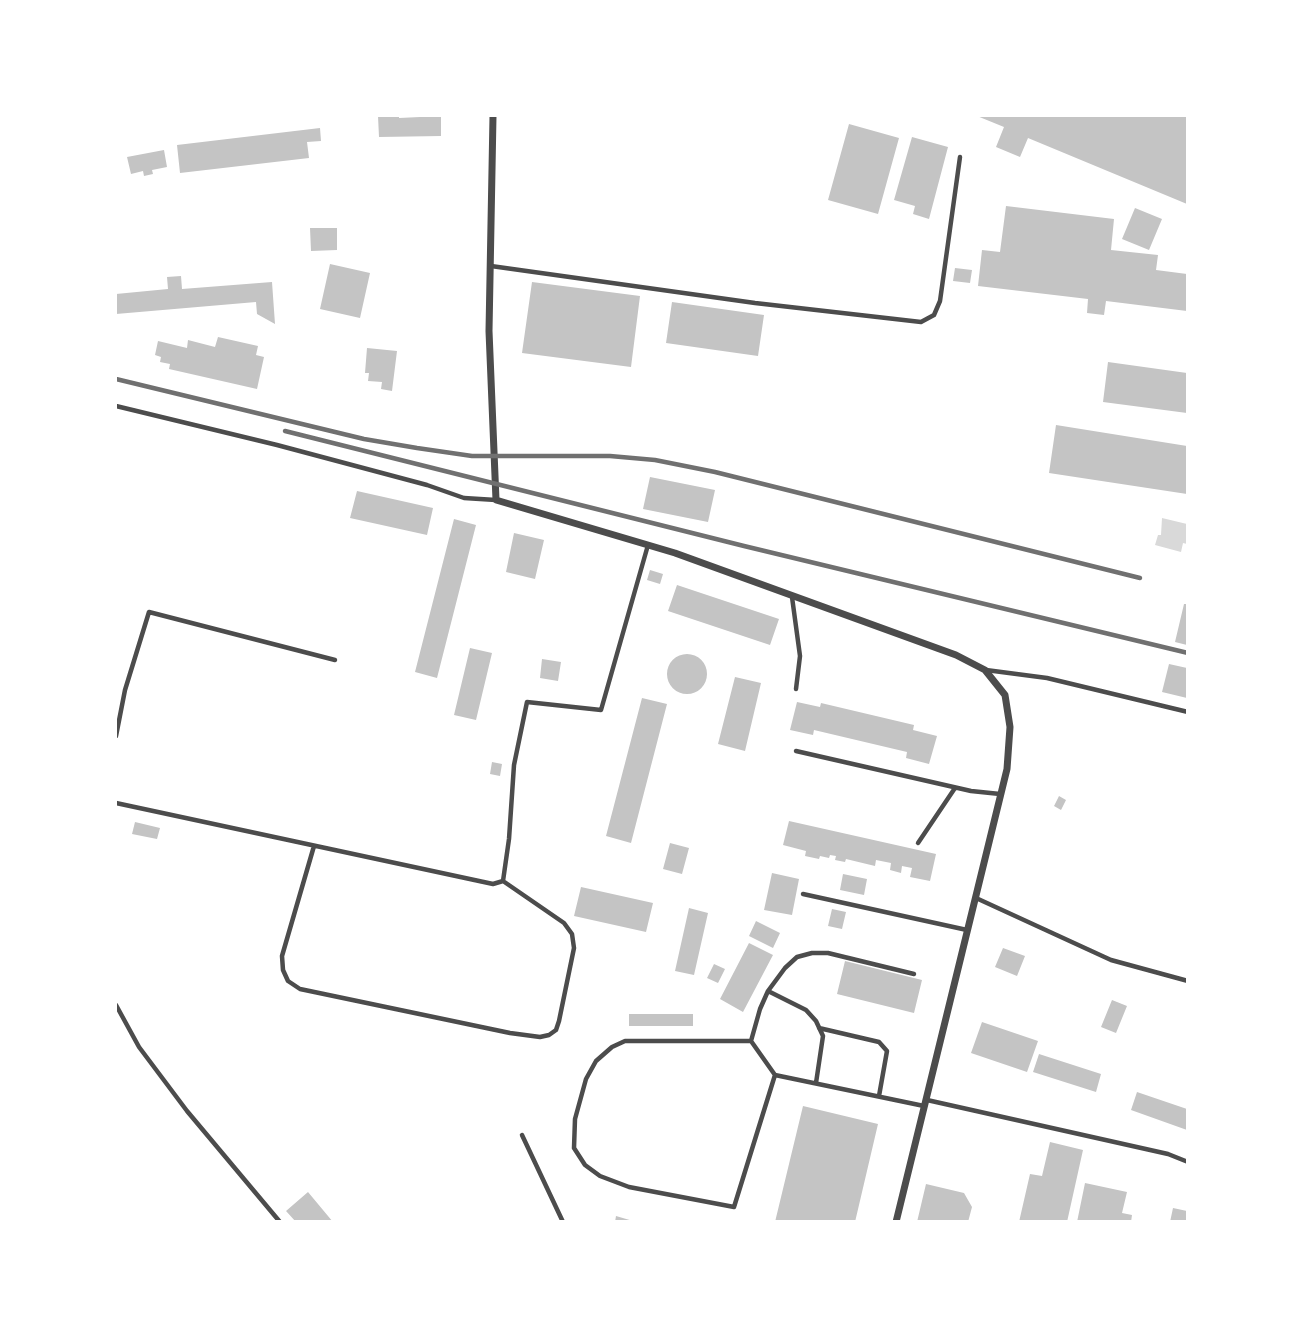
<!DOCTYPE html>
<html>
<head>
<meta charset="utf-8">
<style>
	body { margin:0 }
	#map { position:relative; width:1303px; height:1337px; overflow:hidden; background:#fff; font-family:Montserrat,sans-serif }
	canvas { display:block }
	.frame { position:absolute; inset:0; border:117px solid #fff; pointer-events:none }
</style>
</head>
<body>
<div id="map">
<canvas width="1303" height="1337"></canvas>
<div class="frame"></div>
</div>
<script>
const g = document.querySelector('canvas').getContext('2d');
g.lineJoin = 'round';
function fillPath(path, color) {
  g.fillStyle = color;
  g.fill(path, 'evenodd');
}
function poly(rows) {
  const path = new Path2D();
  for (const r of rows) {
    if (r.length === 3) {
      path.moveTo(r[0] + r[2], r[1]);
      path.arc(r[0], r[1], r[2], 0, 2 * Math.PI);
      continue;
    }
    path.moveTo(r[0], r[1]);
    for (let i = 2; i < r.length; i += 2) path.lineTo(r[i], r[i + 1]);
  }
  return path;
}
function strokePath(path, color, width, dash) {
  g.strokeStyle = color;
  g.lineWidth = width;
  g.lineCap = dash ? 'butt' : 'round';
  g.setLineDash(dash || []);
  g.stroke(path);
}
fillPath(poly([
	[1162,518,1187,524,1187,544,1183,543,1181,552,1155,545,1158,535,1161,535]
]), '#d9d9d9');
fillPath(poly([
	[378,116,399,116,399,118,441,116,441,136,379,137],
	[977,116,1187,116,1187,204,1028,138,1020,157,996,147,1004,127],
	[849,124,899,138,878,214,828,200],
	[320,128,321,141,307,142,309,158,180,173,177,145],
	[912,137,948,147,929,219,913,214,915,206,894,200],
	[164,150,167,167,152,170,153,174,144,176,143,171,131,174,127,157],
	[1006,206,1114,219,1111,250,1158,255,1156,270,1187,274,1187,311,1106,301,1104,315,1087,313,1088,299,978,286,982,250,1000,252],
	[1135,208,1162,219,1149,250,1122,239],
	[310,228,337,228,337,250,311,251],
	[330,264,370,273,360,318,320,309],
	[955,268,972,270,970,283,953,281],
	[181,276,182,289,272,282,275,324,257,314,256,302,116,314,116,294,168,289,167,277],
	[532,282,640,296,631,367,522,353],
	[672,302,764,315,758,356,666,343],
	[218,337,258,346,256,355,264,357,257,389,169,369,170,364,160,362,161,357,155,355,158,341,187,348,188,340,215,347],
	[367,348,397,351,392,391,381,389,382,382,368,381,369,373,365,373],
	[1108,362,1187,373,1187,413,1103,402],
	[1056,425,1187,446,1187,494,1049,473],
	[650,477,715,490,708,522,643,509],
	[357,491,433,508,427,535,350,518],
	[454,519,476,525,437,678,415,672],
	[514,533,544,540,535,579,506,572],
	[650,570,663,574,660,584,647,580],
	[677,585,779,619,770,645,668,611],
	[1184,604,1187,604,1187,645,1175,642],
	[470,648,492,653,476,720,454,715],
	[687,674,20],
	[542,659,561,662,558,681,540,678],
	[1169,664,1187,668,1187,698,1162,692],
	[735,677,761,683,745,751,718,744],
	[642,698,667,704,631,843,606,836],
	[797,702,820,707,821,703,914,725,913,730,937,736,929,764,906,758,907,752,814,730,813,735,790,730],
	[492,762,502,764,500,776,490,774],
	[1059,796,1066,800,1061,810,1054,806],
	[789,821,936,854,930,881,910,877,912,868,902,866,901,873,890,870,891,863,876,860,875,866,846,859,845,862,835,860,836,856,830,855,829,858,820,856,819,859,805,856,806,851,783,845],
	[135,822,160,828,157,839,132,834],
	[670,843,689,848,682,874,663,869],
	[772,873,799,879,792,915,764,910],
	[843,874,867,879,864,895,840,890],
	[581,887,653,903,646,932,574,916],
	[689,908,708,913,694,975,675,971],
	[832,909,846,912,842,929,828,926],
	[756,921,780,933,773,948,749,936],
	[749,943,773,955,743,1012,720,999],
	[1003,948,1025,956,1017,976,995,967],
	[845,961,922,980,914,1013,837,994],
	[714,964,725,969,718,983,707,978],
	[1112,1000,1127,1006,1116,1033,1101,1027],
	[629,1014,693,1014,693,1026,629,1026],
	[982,1022,1038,1041,1027,1072,971,1053],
	[1039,1054,1101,1074,1096,1092,1033,1072],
	[1137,1092,1187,1109,1187,1130,1131,1110],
	[803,1106,878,1124,855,1222,775,1222],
	[1050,1142,1083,1150,1067,1222,1019,1222,1030,1174,1042,1176],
	[1085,1183,1127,1192,1122,1213,1132,1215,1131,1222,1077,1222],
	[926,1184,964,1193,972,1207,968,1222,917,1222],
	[308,1192,333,1222,296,1222,286,1211],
	[1173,1208,1187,1211,1187,1222,1170,1222],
	[616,1216,633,1221,633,1222,615,1222]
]), '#c4c4c4');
strokePath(poly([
	[491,266,755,303,921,322,934,315,940,301,960,157],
	[116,406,277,445,427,485,464,498,496,500],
	[792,597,800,656,796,689],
	[986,670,1047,678,1188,712],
	[116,736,125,690,149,612,335,660],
	[796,751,971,791,1000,794],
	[116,803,493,884,503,881],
	[918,843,955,788],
	[314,846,282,956,283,970,288,981,300,989,510,1033,540,1037,549,1035,556,1030,559,1021,574,948,572,934,564,923,503,881],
	[503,881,509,839,514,765,527,702,601,710,648,545],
	[803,894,967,930],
	[976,898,1111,960,1188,981],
	[768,991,806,1010,816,1021,823,1036,816,1083],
	[116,1005,139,1047,187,1111,280,1222],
	[819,1028,879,1042,887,1051,879,1096],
	[751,1041,625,1041,612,1047,596,1061,586,1079,575,1119,574,1148,585,1165,600,1176,629,1187,734,1207,775,1075,751,1041,760,1009,768,991,785,968,797,957,812,953,828,953,914,974],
	[775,1075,924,1106],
	[927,1100,1168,1154,1188,1162],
	[522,1135,563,1222]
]), '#4c4c4c', 4.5);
strokePath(poly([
	[493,116,489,331,496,500,675,553,956,655,985,670,1005,695,1010,727,1007,769,896,1222]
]), '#4c4c4c', 7);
strokePath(poly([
	[116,379,364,439,417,448,472,456,610,456,655,460,715,472,1140,578],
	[285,431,744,546,1188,653]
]), '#707070', 4.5);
</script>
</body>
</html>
